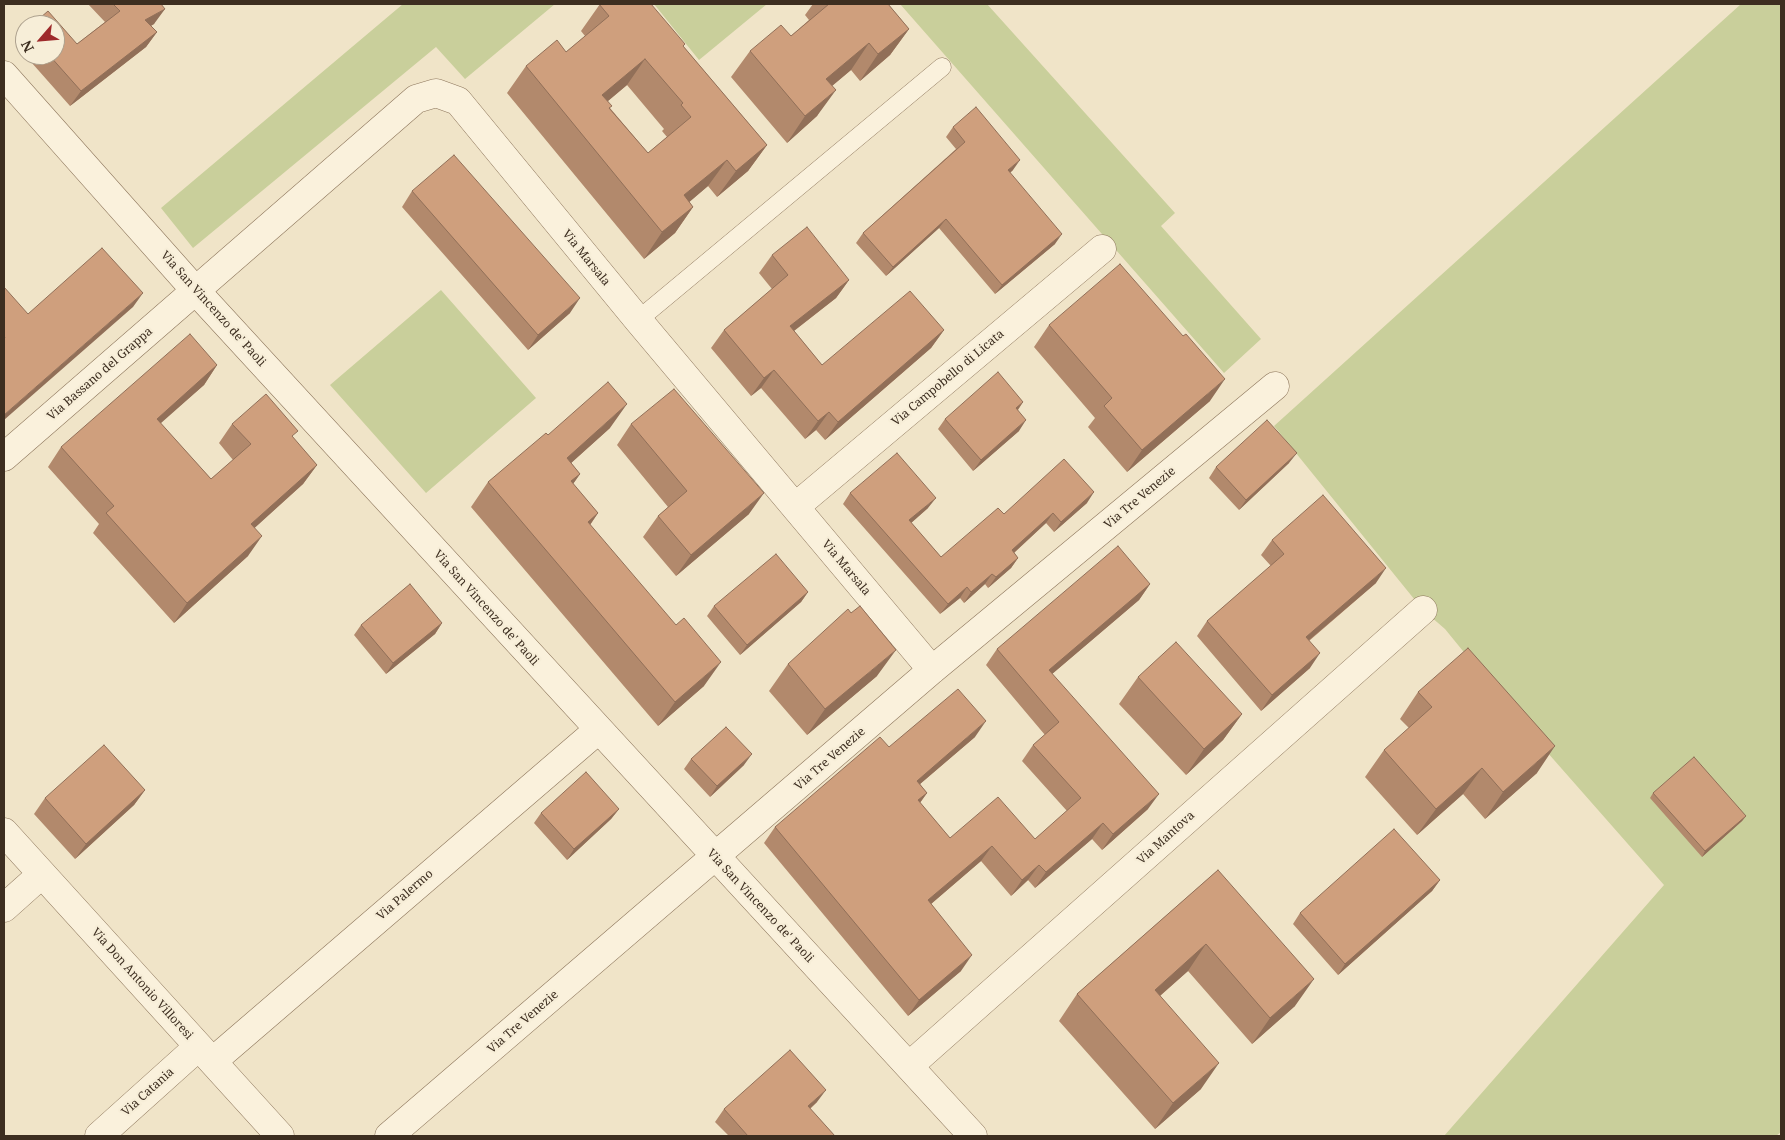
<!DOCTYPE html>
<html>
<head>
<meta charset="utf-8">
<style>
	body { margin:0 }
	#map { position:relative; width:1785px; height:1140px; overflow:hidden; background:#f0e4c8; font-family:"Noto Serif",serif }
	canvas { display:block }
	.frame { position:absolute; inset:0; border:5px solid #3d2e20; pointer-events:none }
	.north { position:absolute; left:15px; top:15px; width:50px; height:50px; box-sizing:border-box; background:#f7eed8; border:1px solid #ada18e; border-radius:50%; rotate:243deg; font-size:14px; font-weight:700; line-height:20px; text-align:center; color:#3d2e20 }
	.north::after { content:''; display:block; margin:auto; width:18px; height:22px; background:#9e2a2b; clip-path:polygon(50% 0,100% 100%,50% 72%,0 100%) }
</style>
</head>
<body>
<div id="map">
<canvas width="1785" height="1140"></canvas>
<div class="frame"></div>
<div class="north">N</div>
</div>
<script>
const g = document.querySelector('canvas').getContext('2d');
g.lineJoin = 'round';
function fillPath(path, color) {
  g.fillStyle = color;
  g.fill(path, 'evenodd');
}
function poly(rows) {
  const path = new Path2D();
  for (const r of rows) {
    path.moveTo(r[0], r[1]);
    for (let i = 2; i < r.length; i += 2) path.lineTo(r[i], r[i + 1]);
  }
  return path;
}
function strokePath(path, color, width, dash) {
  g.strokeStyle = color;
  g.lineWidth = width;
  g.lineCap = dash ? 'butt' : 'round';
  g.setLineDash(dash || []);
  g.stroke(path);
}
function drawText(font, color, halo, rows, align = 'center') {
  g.font = font + ' "Noto Serif",serif';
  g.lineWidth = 4.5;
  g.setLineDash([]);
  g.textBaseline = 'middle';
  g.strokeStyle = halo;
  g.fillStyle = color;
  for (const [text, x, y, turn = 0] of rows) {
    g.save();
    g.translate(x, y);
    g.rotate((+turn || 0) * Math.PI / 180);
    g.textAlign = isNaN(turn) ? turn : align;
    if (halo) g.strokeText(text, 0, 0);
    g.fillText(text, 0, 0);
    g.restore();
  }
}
fillPath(poly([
	[403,4,555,4,465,79,436,47,193,248,161,208],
	[654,4,767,4,699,60],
	[900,4,987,4,1175,213,1161,226,1261,339,1224,373],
	[1741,4,1781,4,1781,1132,1776,1136,1444,1136,1664,885,1525,727,1445,629,1423,610,1274,426],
	[441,290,536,398,426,493,330,385]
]), '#c9cf9b');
const service = poly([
	[638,320,942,67]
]);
const minor = poly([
	[4,75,195,290,973,1136],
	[4,457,416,99,436,93,458,101,638,320,932,670],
	[795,507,1102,249],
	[4,832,280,1136],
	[4,908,42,874],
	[213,1061,598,730],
	[909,1066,1423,610],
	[99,1136,198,1047],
	[389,1136,932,670,1275,386]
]);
strokePath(service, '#8d765c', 19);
strokePath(minor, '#8d765c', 29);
strokePath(service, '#faf1dc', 18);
strokePath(minor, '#faf1dc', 28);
fillPath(poly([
	[88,4,161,4,154,24,151,26,157,32,146,47,70,106,16,45,25,32,25,55,55,55,77,44,105,22],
	[600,4,685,44,683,46,767,145,748,171,717,197,708,186,689,202,693,207,675,233,644,259,507,93,526,66,566,52,585,36,581,31],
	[627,85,664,129,662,131,667,137,648,153,610,108,608,101],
	[813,4,888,4,909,29,890,55,860,81,851,70,832,86,817,116,787,143,731,77,750,51,791,36,809,20,805,15],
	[953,127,1013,170,1010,173,1055,244,995,294,939,228,886,276,856,243,863,233,956,149,946,137],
	[412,191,570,313,528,350,402,207],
	[772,255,849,280,836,298,794,331,822,365,944,330,931,348,825,440,816,430,805,439,761,388,751,396,711,348,724,330,772,289,759,273],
	[1049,325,1183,336,1210,401,1127,472,1088,427,1095,418,1034,347],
	[217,365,204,385,160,423,211,479,233,460,219,443,232,424,293,438,317,465,303,484,254,528,248,556,174,623,93,533,99,524,48,467,61,447],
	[1023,402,1018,410,1019,431,973,471,938,429,945,419],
	[631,424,749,514,676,576,643,537,658,516,668,507,617,445],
	[610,428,571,463,580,474,573,484,598,513,590,525,704,686,658,726,471,507,488,482,548,435],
	[1289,463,1239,510,1209,478,1216,467],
	[850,493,928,508,911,523,941,557,1004,514,1087,503,1054,532,1046,523,1014,553,1018,558,1011,568,988,588,985,584,964,603,960,598,940,614,843,504],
	[1272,540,1376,583,1309,641,1310,668,1261,711,1197,636,1207,621,1271,566,1261,555],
	[1150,584,1139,600,1052,674,1148,809,1102,850,1092,839,1035,888,1028,880,1011,896,981,861,931,904,961,971,908,1016,764,843,775,827,889,747,975,737,920,784,927,793,920,803,950,838,1035,839,1067,811,1022,761,1033,745,1045,735,986,665,997,649],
	[808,592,801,602,740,655,707,616,714,606],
	[442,623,435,634,386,674,354,635,361,625],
	[788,664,877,676,807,735,769,691],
	[1138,677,1242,714,1223,740,1186,775,1119,704],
	[1418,692,1537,773,1485,819,1463,794,1417,835,1365,777,1384,750,1409,728,1400,719],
	[691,759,744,765,710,797,684,769],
	[145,790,134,805,75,859,34,814,45,798],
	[1653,793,1746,816,1742,821,1702,857,1650,798],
	[619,809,611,819,567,860,534,823,541,813],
	[1218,870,1295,1006,1252,1044,1188,971,1160,996,1201,1089,1155,1129,1059,1021,1077,994],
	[1440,880,1432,891,1338,975,1293,924,1300,913],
	[817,1102,810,1109,835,1136,729,1136,715,1122,724,1109]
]), '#b2896c');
fillPath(poly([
	[165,9,154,24,134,35,145,20],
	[909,29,890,55,860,81,878,54],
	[157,32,146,47,70,106,81,91],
	[869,43,851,70,808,106,826,79],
	[645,59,627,85,584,121,602,95],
	[836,90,817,116,787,143,805,116],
	[767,145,748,171,717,197,736,171],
	[727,160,708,186,666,222,684,195],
	[1020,160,1013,170,1001,180,1008,170],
	[693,207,675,233,644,259,662,232],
	[946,219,939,228,886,276,893,267],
	[1062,234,1055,244,995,294,1002,285],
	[849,280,836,298,777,344,790,326],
	[143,293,133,307,4,420,4,415],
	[580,298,570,313,528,350,538,335],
	[944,330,931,348,825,440,838,422],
	[217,365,204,385,143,439,157,419],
	[774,370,761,388,751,396,764,378],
	[1225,379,1210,401,1127,472,1142,450],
	[1023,402,1016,412,1016,408],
	[627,404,610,428,550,482,567,458],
	[829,412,816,430,805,439,818,421],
	[1026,420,1019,431,973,471,981,460],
	[1297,453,1289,463,1239,510,1246,500],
	[317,465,303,484,237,544,251,524],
	[580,474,563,498,571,481],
	[1094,492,1087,503,1054,532,1061,522],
	[764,493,749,514,676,576,691,555],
	[936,498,928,508,902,531,909,520],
	[598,513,581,538,588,522],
	[1053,513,1046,523,1005,561,1012,550],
	[262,536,248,556,174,623,187,603],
	[1018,558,1011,568,988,588,996,577],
	[1386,568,1376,583,1295,652,1306,637],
	[992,574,985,584,964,603,971,592],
	[1150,584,1139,600,1038,686,1049,670],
	[967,587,960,598,940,614,948,604],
	[808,592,801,602,740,655,747,645],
	[442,623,435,634,386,674,393,663],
	[896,650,877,676,807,735,825,709],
	[1320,653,1310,668,1261,711,1272,695],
	[721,662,704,686,658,726,675,702],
	[1242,714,1223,740,1186,775,1204,749],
	[986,721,975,737,906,796,917,781],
	[1555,746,1537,773,1485,819,1503,792],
	[752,754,744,765,710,797,717,786],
	[1482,768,1463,794,1417,835,1436,809],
	[145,790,134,805,75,859,86,844],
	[927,793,916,808,918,800],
	[1159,794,1148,809,1102,850,1113,834],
	[619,809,611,819,567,860,574,849],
	[1746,816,1742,821,1702,857,1705,851],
	[1103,823,1092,839,1035,888,1046,872],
	[992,846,981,861,917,916,928,900],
	[1039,865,1028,880,1011,896,1022,880],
	[1440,880,1432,891,1338,975,1345,964],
	[1206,944,1188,971,1137,1016,1155,990],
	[972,955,961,971,908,1016,919,1000],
	[1314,979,1295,1006,1252,1044,1270,1018],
	[1219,1063,1201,1089,1155,1129,1173,1103],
	[826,1090,817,1102,799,1118,808,1106]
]), '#916f58');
const building = poly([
	[113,4,161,4,165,9,145,20,157,32,81,91,49,55,55,55,55,25,32,25,48,11,77,44,120,11,113,4],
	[599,4,651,4,685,44,683,46,767,145,736,171,727,160,684,195,693,207,662,232,526,66,557,40,566,52,609,16,599,4],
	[645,59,683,103,681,105,691,117,648,153,609,108,612,106,602,95,645,59],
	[829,4,888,4,909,29,878,54,869,43,826,79,836,90,805,116,750,51,781,25,791,36,829,4],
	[976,107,1020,160,1008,170,1062,234,1002,285,946,219,893,267,863,233,965,142,953,127,976,107],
	[454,155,580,298,538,335,412,191,454,155],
	[807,227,849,280,790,326,822,365,910,291,944,330,838,422,829,412,818,421,774,370,764,378,724,330,788,275,772,255,807,227],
	[102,248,143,293,4,415,4,339,5,338,4,336,4,287,28,314,102,248],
	[1120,264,1183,336,1186,334,1225,379,1142,450,1104,406,1112,398,1049,325,1120,264],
	[190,334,217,365,157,419,211,479,251,444,232,424,266,394,298,431,292,436,317,465,251,524,262,536,187,603,106,513,114,506,61,447,190,334],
	[998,372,1023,402,1016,408,1026,420,981,460,945,419,998,372],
	[608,382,627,404,567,458,580,474,571,481,598,513,588,522,676,625,684,618,721,662,675,702,488,482,546,433,548,435,608,382],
	[674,389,764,493,691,555,658,516,687,491,631,424,674,389],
	[1267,420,1297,453,1246,500,1216,467,1267,420],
	[897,453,936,498,909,520,941,557,998,508,1004,514,1064,459,1094,492,1061,522,1053,513,1012,550,1018,558,996,577,992,574,971,592,967,587,948,604,850,493,897,453],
	[1323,495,1386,568,1306,637,1320,653,1272,695,1207,621,1284,554,1272,540,1323,495],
	[1118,546,1150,584,1049,670,1159,794,1113,834,1103,823,1046,872,1039,865,1022,880,992,846,928,900,972,955,919,1000,775,827,880,737,889,747,958,689,986,721,917,781,927,793,918,800,950,838,998,797,1035,839,1081,798,1033,745,1059,722,997,649,1118,546],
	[776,554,808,592,747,645,714,606,776,554],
	[410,584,442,623,393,663,361,625,410,584],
	[860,606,896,650,825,709,788,664,848,609,851,613,860,606],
	[1176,642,1242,714,1204,749,1138,677,1176,642],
	[1468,648,1555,746,1503,792,1482,768,1436,809,1384,750,1432,707,1418,692,1468,648],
	[726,727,752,754,717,786,691,759,726,727],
	[104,745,145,790,86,844,45,798,104,745],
	[1694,757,1746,816,1705,851,1653,793,1694,757],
	[586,772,619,809,574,849,541,813,586,772],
	[1394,829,1440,880,1345,964,1300,913,1394,829],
	[1218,870,1314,979,1270,1018,1206,944,1155,990,1219,1063,1173,1103,1077,994,1218,870],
	[790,1050,826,1090,808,1106,835,1136,748,1136,724,1109,790,1050]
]);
fillPath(building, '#cf9f7d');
strokePath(building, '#916f58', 1);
drawText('12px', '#3d2e20', '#f7eed8', [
	["Via Marsala",586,258,51],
	["Via San Vincenzo de' Paoli",213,309,48],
	["Via Bassano del Grappa",100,374,-41],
	["Via Campobello di Licata",948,378,-40],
	["Via Tre Venezie",1140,498,-40],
	["Via Marsala",846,568,50],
	["Via San Vincenzo de' Paoli",486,608,48],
	["Via Tre Venezie",830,759,-41],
	["Via Mantova",1166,838,-42],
	["Via Palermo",405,895,-41],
	["Via San Vincenzo de' Paoli",760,906,47],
	["Via Don Antonio Villoresi",142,984,48],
	["Via Tre Venezie",523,1022,-41],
	["Via Catania",148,1092,-42]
]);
</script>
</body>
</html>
